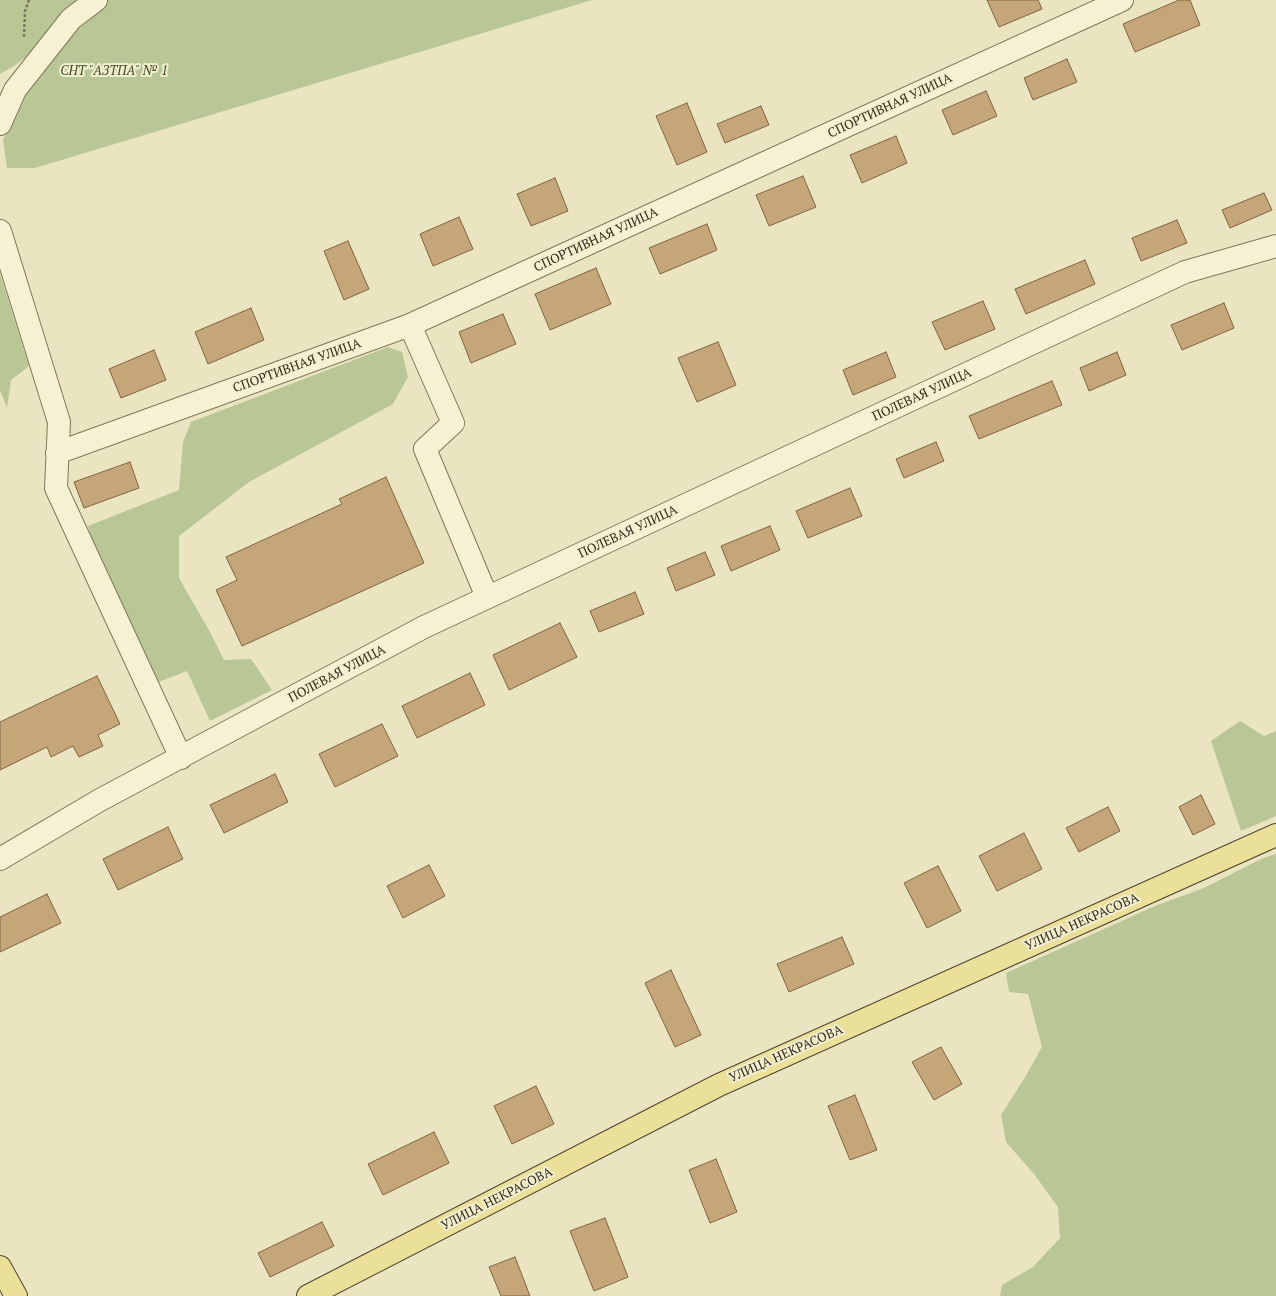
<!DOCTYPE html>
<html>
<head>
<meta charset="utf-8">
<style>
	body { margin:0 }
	canvas { display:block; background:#eae4c0 }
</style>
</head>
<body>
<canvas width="1276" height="1296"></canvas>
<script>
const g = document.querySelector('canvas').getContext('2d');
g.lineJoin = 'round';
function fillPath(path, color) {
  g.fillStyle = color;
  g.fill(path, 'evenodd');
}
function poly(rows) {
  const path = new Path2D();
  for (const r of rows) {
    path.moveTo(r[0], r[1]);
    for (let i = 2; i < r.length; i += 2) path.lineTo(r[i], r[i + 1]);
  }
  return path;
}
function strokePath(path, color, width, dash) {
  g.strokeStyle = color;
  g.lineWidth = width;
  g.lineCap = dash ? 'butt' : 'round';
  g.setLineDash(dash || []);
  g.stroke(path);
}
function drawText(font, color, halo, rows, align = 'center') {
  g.font = font + ' "PT Serif",serif';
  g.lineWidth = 4;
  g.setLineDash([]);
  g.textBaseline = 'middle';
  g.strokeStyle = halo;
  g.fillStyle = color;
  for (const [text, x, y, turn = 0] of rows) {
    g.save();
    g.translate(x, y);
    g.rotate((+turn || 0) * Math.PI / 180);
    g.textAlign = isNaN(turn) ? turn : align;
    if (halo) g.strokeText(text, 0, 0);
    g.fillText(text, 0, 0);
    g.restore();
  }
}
fillPath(poly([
	[0,0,592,0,35,168,7,168,3,140,51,38,14,66,0,74],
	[0,274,29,366,11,380,7,408,0,390],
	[388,347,402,352,408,377,393,404,249,482,179,536,179,578,210,632,224,660,251,659,272,690,210,721,187,671,156,683,93,548,88,526,179,490,183,442,191,422],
	[1240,721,1264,736,1276,731,1276,816,1241,831,1211,741],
	[1276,854,1276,1296,1000,1296,1002,1285,1033,1267,1060,1238,1058,1207,1034,1174,1006,1142,1001,1115,1024,1079,1042,1047,1028,994,1009,992,1006,973,1155,906,1204,888,1263,858]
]), '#b8c795');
const building = poly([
	[987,0,1038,0,1042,9,999,27,987,0],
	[1179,0,1190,0,1200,25,1135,52,1123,24,1179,0],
	[1067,59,1077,82,1033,100,1024,78,1067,59],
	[986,91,997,116,953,135,942,110,986,91],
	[687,103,707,152,677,165,656,116,687,103],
	[761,106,769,125,725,143,717,124,761,106],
	[896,136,907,163,862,183,850,155,896,136],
	[803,176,816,207,769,226,756,195,803,176],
	[555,178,568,211,531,226,517,194,555,178],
	[1264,193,1272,210,1230,228,1222,210,1264,193],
	[459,217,473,249,433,266,420,234,459,217],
	[1177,220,1187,243,1141,261,1132,238,1177,220],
	[707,224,717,250,660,274,649,248,707,224],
	[348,241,369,289,344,300,324,251,348,241],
	[1085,260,1095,284,1026,314,1015,289,1085,260],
	[596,268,611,304,550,330,535,294,596,268],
	[983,301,995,329,945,350,932,322,983,301],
	[1224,303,1234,328,1182,350,1171,325,1224,303],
	[251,308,264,340,208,364,195,332,251,308],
	[503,314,516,344,471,363,459,332,503,314],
	[718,342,736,385,697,402,678,358,718,342],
	[154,350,166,380,121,398,109,369,154,350],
	[886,352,896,377,853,395,843,370,886,352],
	[1117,352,1126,375,1089,391,1080,368,1117,352],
	[1052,381,1062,405,979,439,969,416,1052,381],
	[936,442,944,461,904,478,896,459,936,442],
	[130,462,139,488,84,508,74,482,130,462],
	[386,477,424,563,242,646,216,590,237,580,226,557,342,504,339,499,386,477],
	[850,488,862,516,808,538,796,511,850,488],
	[770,526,780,550,731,571,721,546,770,526],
	[705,552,715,575,676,591,667,568,705,552],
	[635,592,644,614,599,632,590,611,635,592],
	[560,623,577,657,509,690,493,655,560,623],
	[470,673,485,705,417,738,402,706,470,673],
	[97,676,120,724,98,735,103,746,79,757,73,746,51,757,47,747,0,770,0,722,97,676],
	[382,724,398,756,335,787,319,754,382,724],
	[275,774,288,802,224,833,210,805,275,774],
	[1201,795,1215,824,1193,835,1179,807,1201,795],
	[1108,807,1120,831,1079,852,1066,828,1108,807],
	[168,827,183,859,118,890,103,859,168,827],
	[1024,833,1042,869,997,891,979,856,1024,833],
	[429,865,445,896,403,918,387,886,429,865],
	[938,866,961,911,927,928,904,883,938,866],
	[47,894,61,923,0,952,0,917,47,894],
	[842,937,854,964,789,992,777,964,842,937],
	[671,970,701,1035,675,1047,645,983,671,970],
	[941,1047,962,1084,934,1100,912,1062,941,1047],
	[536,1086,554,1124,512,1144,494,1106,536,1086],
	[855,1095,877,1150,850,1160,828,1106,855,1095],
	[434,1132,449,1163,383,1195,368,1164,434,1132],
	[716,1159,737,1212,710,1223,689,1170,716,1159],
	[605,1218,628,1277,594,1291,570,1231,605,1218],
	[322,1222,334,1246,270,1277,258,1253,322,1222],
	[515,1257,530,1296,501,1296,489,1267,515,1257]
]);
fillPath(building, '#c5a679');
strokePath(building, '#7f6441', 1);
const minor = poly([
	[0,124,15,90,71,19,96,0],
	[0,231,59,422,56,488,181,758],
	[410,325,453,423,425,449,487,597],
	[57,453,410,325,1122,0],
	[0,859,100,800,424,627,1185,272,1276,246]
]);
const major = poly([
	[0,1267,16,1296],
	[308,1296,719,1085,1276,835]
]);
strokePath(minor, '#817659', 24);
strokePath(major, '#4f432e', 24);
strokePath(poly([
	[24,37,25,11,29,0]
]), '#817659', 2.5, [3, 2]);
strokePath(minor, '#f6f1d2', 22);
strokePath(major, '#ebe09a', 22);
drawText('italic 13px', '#3c4d25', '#f2eecf', [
	["СНТ \"АЗТПА\" № 1",114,71]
]);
drawText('13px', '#322b1d', '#f2eecf', [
	["СПОРТИВНАЯ УЛИЦА",890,106,-25],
	["СПОРТИВНАЯ УЛИЦА",596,240,-25],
	["СПОРТИВНАЯ УЛИЦА",297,366,-20],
	["ПОЛЕВАЯ УЛИЦА",922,395,-25],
	["ПОЛЕВАЯ УЛИЦА",628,532,-25],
	["ПОЛЕВАЯ УЛИЦА",337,674,-28],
	["УЛИЦА НЕКРАСОВА",1082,922,-24],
	["УЛИЦА НЕКРАСОВА",786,1054,-24],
	["УЛИЦА НЕКРАСОВА",497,1199,-27]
]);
</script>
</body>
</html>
